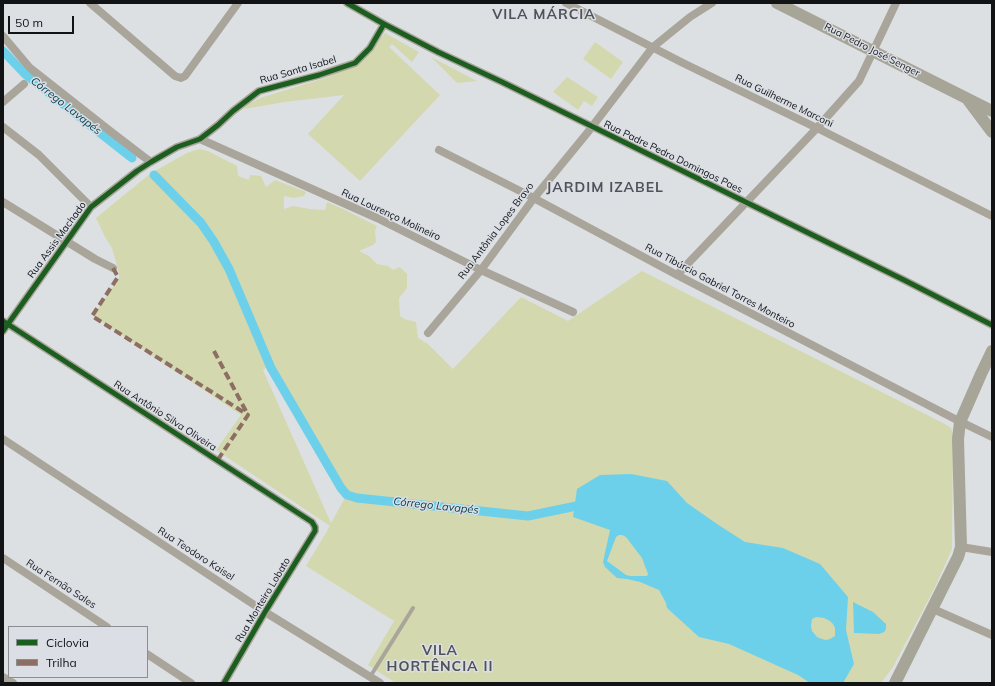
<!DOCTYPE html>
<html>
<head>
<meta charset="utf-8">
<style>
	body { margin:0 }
	#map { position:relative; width:995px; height:686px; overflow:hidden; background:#dde0e3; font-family:Mulish,sans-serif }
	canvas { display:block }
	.frame { position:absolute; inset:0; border:4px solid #111315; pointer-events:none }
	.legend { position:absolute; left:8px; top:626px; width:140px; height:52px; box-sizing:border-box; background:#dbdfe5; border:1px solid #8a8d92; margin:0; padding:5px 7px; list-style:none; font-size:12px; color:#111315 }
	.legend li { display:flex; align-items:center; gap:8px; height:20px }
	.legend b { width:20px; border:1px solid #8a8d92 }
	.scale { position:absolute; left:8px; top:16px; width:66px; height:18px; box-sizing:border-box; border:2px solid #111315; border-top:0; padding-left:5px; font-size:12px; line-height:14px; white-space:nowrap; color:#111315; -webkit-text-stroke:3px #dbdfe5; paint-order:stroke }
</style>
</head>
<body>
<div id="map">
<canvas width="995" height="686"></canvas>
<div class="frame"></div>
<ul class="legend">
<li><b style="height:5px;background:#1b5e20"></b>Ciclovia</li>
<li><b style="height:5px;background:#8d6e63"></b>Trilha</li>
</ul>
<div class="scale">50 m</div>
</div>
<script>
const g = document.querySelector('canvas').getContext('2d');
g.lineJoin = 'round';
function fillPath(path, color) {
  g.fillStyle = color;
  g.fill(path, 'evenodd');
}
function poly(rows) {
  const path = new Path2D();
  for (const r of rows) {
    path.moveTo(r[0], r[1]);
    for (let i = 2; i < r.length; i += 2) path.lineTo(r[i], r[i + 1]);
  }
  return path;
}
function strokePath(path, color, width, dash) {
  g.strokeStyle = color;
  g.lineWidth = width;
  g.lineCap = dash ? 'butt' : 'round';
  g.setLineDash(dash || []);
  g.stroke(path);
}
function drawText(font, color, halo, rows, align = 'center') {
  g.font = font + ' Mulish,sans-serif';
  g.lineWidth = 3;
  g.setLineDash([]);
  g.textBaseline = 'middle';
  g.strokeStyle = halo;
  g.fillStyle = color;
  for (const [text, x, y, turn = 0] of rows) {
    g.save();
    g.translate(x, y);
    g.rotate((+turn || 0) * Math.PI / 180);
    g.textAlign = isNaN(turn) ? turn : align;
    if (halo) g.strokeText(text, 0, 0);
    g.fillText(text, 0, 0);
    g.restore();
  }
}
fillPath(poly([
	[385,33,419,52,412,62,392,44,389,47,440,95,360,181,308,134,344,95,285,102,244,109,248,104,260,98,328,77,357,63,372,49],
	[595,42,623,62,611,79,583,59],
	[431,57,477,81,457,83],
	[567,77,598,97,592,106,584,101,578,110,553,92],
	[199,149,208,151,237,166,238,176,249,180,250,175,261,176,266,187,275,180,306,192,304,196,293,198,284,196,284,209,293,206,310,209,325,210,327,202,343,209,377,226,375,231,376,242,373,245,359,251,369,256,377,264,388,266,393,270,400,267,407,274,407,288,399,298,400,316,404,319,416,322,418,338,428,344,453,369,521,297,568,321,642,271,945,424,951,428,953,434,952,549,935,587,893,667,881,683,396,683,368,665,394,621,306,566,330,526,216,450,241,415,93,316,119,278,119,273,112,248,105,237,96,218,151,173,187,153],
	[270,365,341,488,347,494,331,523,263,370]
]), '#d4d8ae');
fillPath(poly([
	[631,474,667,481,687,503,717,524,745,542,783,548,820,564,848,597,846,630,854,664,843,683,810,683,798,675,729,644,699,637,667,608,666,603,659,590,640,582,627,579,617,578,605,567,603,562,610,530,573,517,577,489,600,475],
	[619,535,622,535,626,537,642,558,648,574,647,576,630,576,626,575,607,561,616,537],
	[816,617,824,618,830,621,833,624,835,628,835,636,830,639,826,640,822,639,817,637,812,631,811,626,812,619],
	[853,602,873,612,886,624,886,629,884,632,879,634,854,633]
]), '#6cd0eb');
strokePath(poly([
	[3,51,25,74,132,158],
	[154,175,201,223,214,242,229,269,271,368,341,488,347,495,357,498,528,516,586,504]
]), '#6cd0eb', 9);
strokePath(poly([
	[370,677,413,608]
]), '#a9a59a', 4);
strokePath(poly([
	[90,3,175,76,181,78,185,76,238,3],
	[347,3,384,24,438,52,502,82,904,280,992,325],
	[566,3,683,63,823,131,992,216],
	[3,36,30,68,110,131,144,157,151,162],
	[3,102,24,84],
	[3,127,39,155,91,207],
	[200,139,377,218,481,270,573,312],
	[439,150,528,195,677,275,955,419,992,437],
	[3,202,95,259,113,268],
	[677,275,817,128,859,81,896,3],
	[3,321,312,522,315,527,315,531,265,612,224,683],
	[3,331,91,207,137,171,151,162,177,147,200,139,218,125,233,111,259,91,319,75,355,63,370,48,384,24],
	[428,333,481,270,534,198,588,132,653,47,690,17,712,3],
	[3,439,265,612,380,683],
	[961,547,992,552],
	[3,558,107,627],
	[933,609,992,635],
	[147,654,191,683],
	[3,677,13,683]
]), '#a9a59a', 8);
strokePath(poly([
	[777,3,992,111],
	[968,100,992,132],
	[895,683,958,557,961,547,958,439,960,422,981,374,992,351]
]), '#a7a498', 12);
strokePath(poly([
	[113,268,118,277,92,316,248,415,217,461],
	[214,351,248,415]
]), '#8d6e63', 4, [8, 4]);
strokePath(poly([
	[347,3,384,24,438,52,502,82,904,280,992,325],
	[3,321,312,522,315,527,315,531,265,612,224,683],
	[3,331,91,207,137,171,151,162,177,147,200,139,218,125,233,111,259,91,319,75,355,63,370,48,384,24]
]), '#1b5e20', 5);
drawText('10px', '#111315', '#dbdfe5', [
	["Rua Pedro José Senger",872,50,27],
	["Rua Santa Isabel",298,70,-16],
	["Rua Guilherme Marconi",784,101,26],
	["Rua Padre Pedro Domingos Paes",673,157,26],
	["Rua Lourenço Molineiro",391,215,25],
	["Rua Antônia Lopes Bravo",496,231,-53],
	["Rua Assis Machado",57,240,-54],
	["Rua Tibúrcio Gabriel Torres Monteiro",720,286,28],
	["Rua Antônio Silva Oliveira",165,416,33],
	["Rua Teodoro Kaisel",196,554,33],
	["Rua Fernão Sales",61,584,33],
	["Rua Monteiro Lobato",263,600,-59]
]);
drawText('italic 11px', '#003e4d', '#dbdfe5', [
	["Córrego Lavapés",66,106,38],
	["Córrego Lavapés",436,506,6]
]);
g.letterSpacing = '1px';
drawText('bold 14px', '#4f5257', '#dbdfe5', [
	["VILA MÁRCIA",544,15],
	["JARDIM IZABEL",605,188],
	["VILA",440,651],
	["HORTÊNCIA II",440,667]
]);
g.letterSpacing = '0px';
</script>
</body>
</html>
